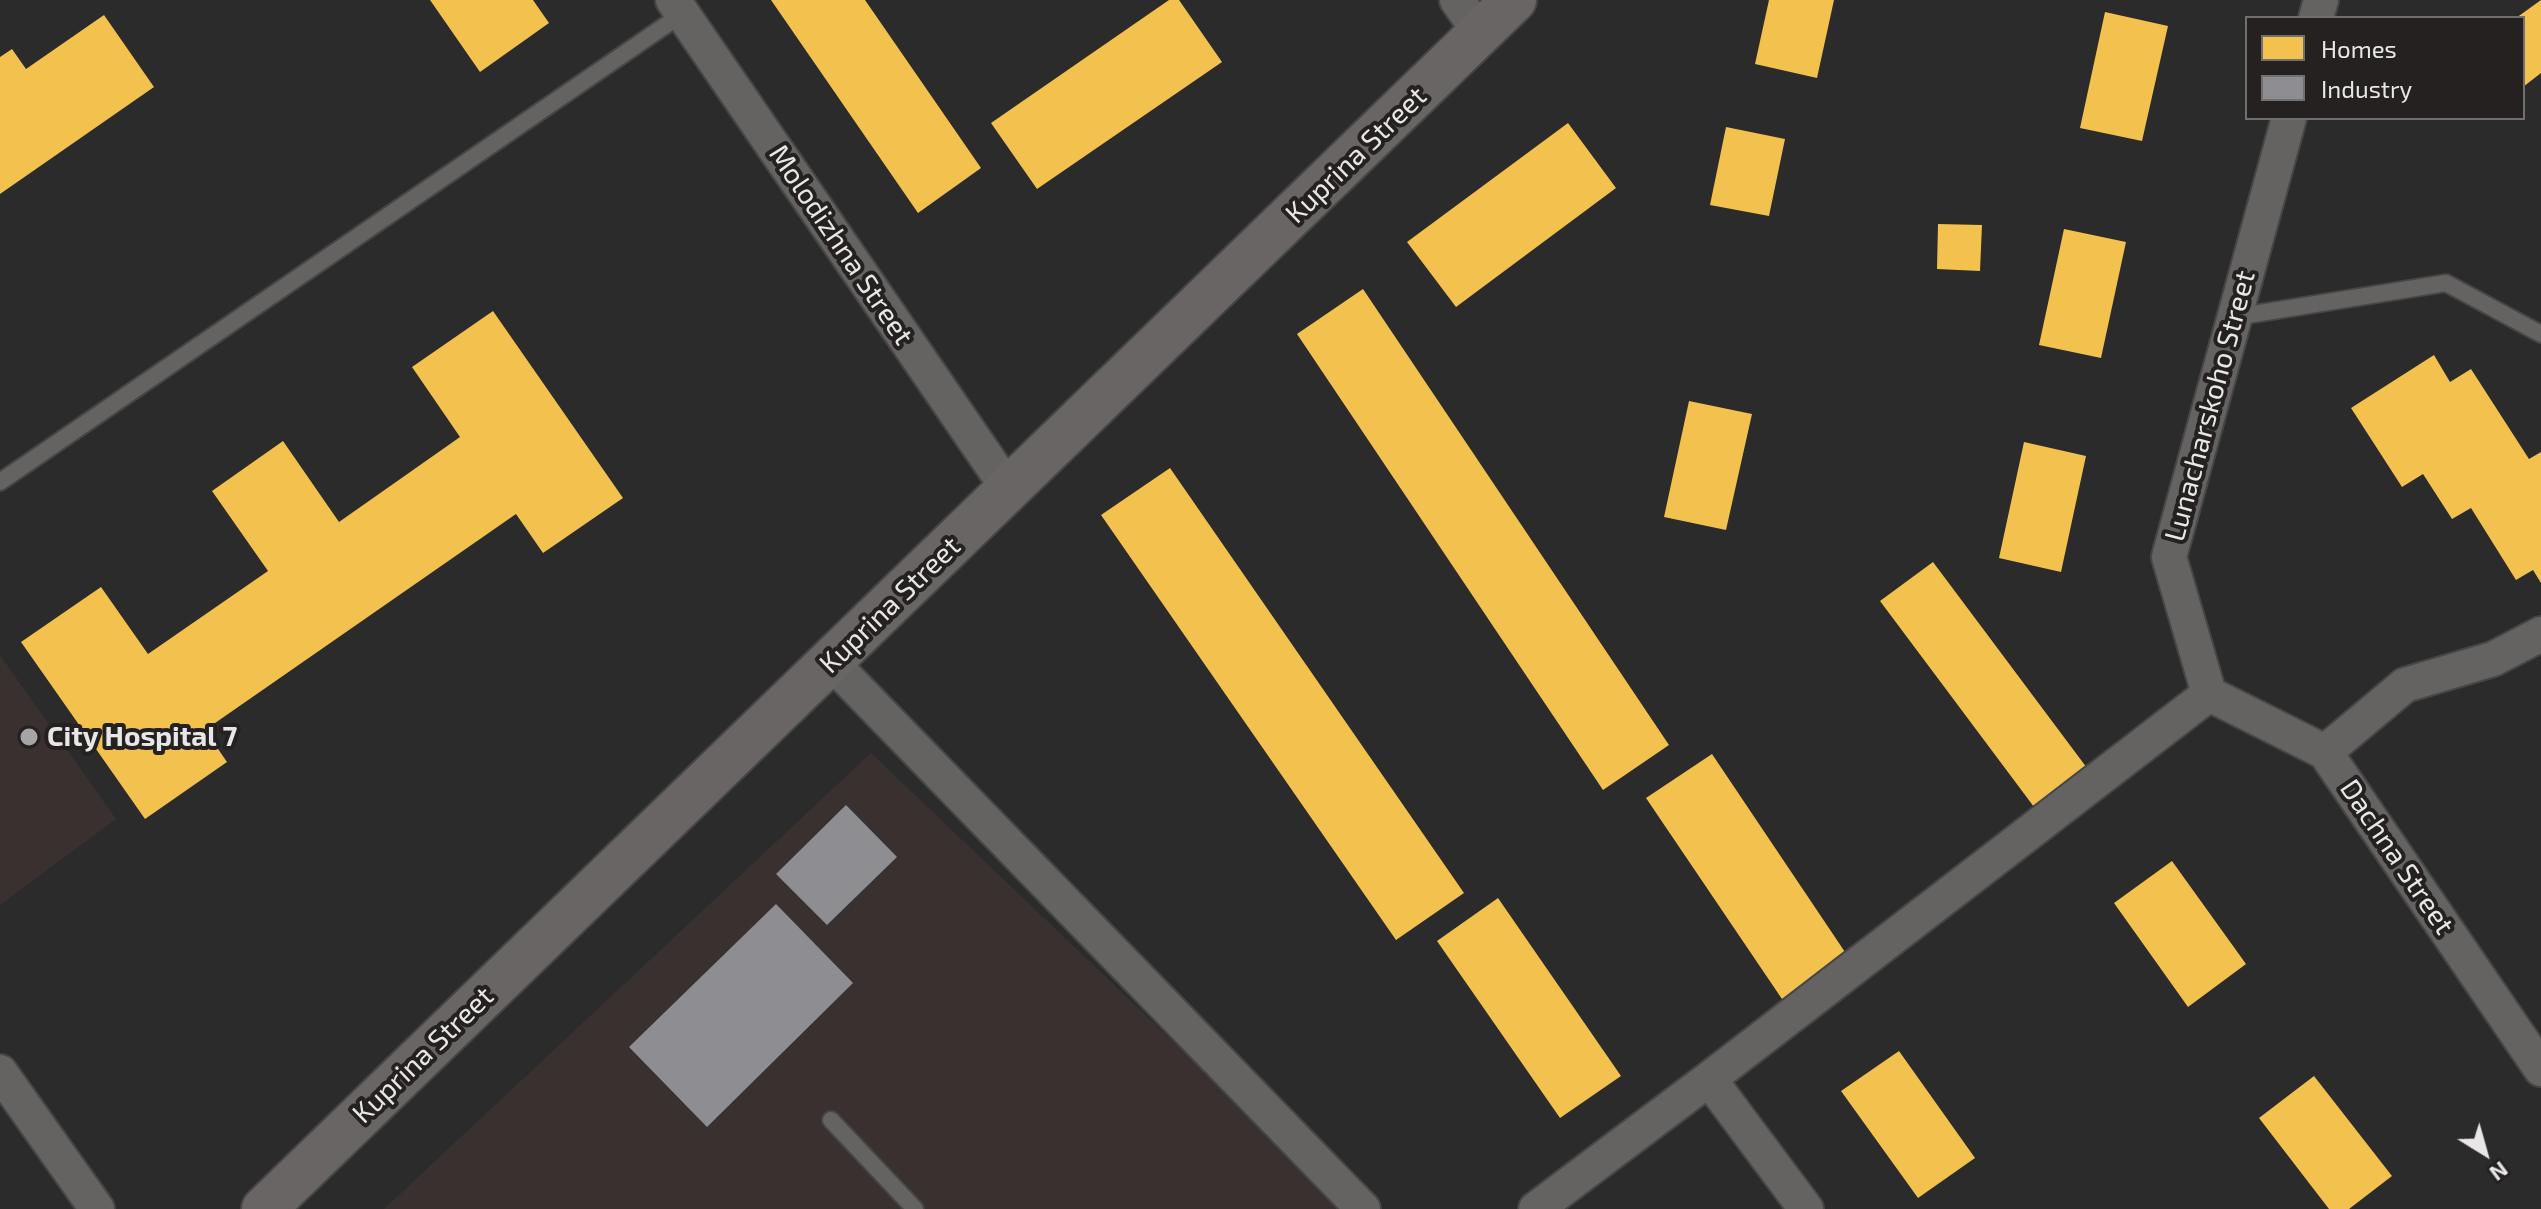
<!DOCTYPE html>
<html>
<head>
<meta charset="utf-8">
<style>
	body { margin:0 }
	#map { position:relative; width:2541px; height:1209px; overflow:hidden; background:#2c2b2b; font-family:"Exo 2",sans-serif }
	canvas { display:block }
	.legend { position:absolute; left:2245px; top:16px; width:280px; height:104px; box-sizing:border-box; background:#242120; border:2px solid #72706f; margin:0; padding:10px 14px; list-style:none; font-size:24px; color:#e8e6e6 }
	.legend li { display:flex; align-items:center; gap:16px; height:40px }
	.legend b { width:40px; border:2px solid #72706f }
	.north { position:absolute; left:2445px; top:1113px; width:80px; height:80px; -webkit-text-stroke:6px #242120; paint-order:stroke; rotate:143deg; font-size:22px; font-weight:700; line-height:32px; text-align:center; color:#e8e6e6 }
	.north::after { content:''; display:block; margin:auto; width:28px; height:36px; background:#e8e6e6; clip-path:polygon(50% 0,100% 100%,50% 72%,0 100%) }
</style>
</head>
<body>
<div id="map">
<canvas width="2541" height="1209"></canvas>
<ul class="legend">
<li><b style="height:22px;background:#f2c14e"></b>Homes</li>
<li><b style="height:22px;background:#8d8d92"></b>Industry</li>
</ul>
<div class="north">N</div>
</div>
<script>
const g = document.querySelector('canvas').getContext('2d');
g.lineJoin = 'round';
function fillPath(path, color) {
  g.fillStyle = color;
  g.fill(path, 'evenodd');
}
function poly(rows) {
  const path = new Path2D();
  for (const r of rows) {
    path.moveTo(r[0], r[1]);
    for (let i = 2; i < r.length; i += 2) path.lineTo(r[i], r[i + 1]);
  }
  return path;
}
function strokePath(path, color, width, dash) {
  g.strokeStyle = color;
  g.lineWidth = width;
  g.lineCap = dash ? 'butt' : 'round';
  g.setLineDash(dash || []);
  g.stroke(path);
}
function drawText(font, color, halo, rows, align = 'center') {
  g.font = font + ' "Exo 2",sans-serif';
  g.lineWidth = 8;
  g.setLineDash([]);
  g.textBaseline = 'middle';
  g.strokeStyle = halo;
  g.fillStyle = color;
  for (const [text, x, y, turn = 0] of rows) {
    g.save();
    g.translate(x, y);
    g.rotate((+turn || 0) * Math.PI / 180);
    g.textAlign = isNaN(turn) ? turn : align;
    if (halo) g.strokeText(text, 0, 0);
    g.fillText(text, 0, 0);
    g.restore();
  }
}
fillPath(poly([
	[0,655,116,819,0,905],
	[871,753,1349,1209,384,1209]
]), '#39312f');
fillPath(poly([
	[430,0,533,0,549,23,480,72],
	[771,0,865,0,981,168,918,213],
	[1169,0,1179,0,1222,62,1037,189,991,123],
	[1769,0,1834,0,1817,78,1755,64],
	[2541,0,2541,73,2523,87,2523,18,2516,18],
	[2105,12,2168,26,2142,141,2080,128],
	[104,15,154,87,0,194,0,57,12,49,26,69],
	[1568,123,1616,188,1456,307,1407,242],
	[1726,127,1785,139,1769,216,1710,205],
	[1938,224,1982,225,1980,271,1937,269],
	[2064,229,2126,242,2101,358,2039,345],
	[1363,289,1669,745,1603,790,1297,334],
	[493,311,623,498,543,553,516,514,205,730,227,762,145,819,21,642,101,587,148,654,268,571,212,491,283,441,339,522,460,437,412,367],
	[2434,355,2450,382,2471,369,2529,459,2541,452,2541,583,2533,570,2516,580,2471,508,2452,519,2423,474,2402,487,2351,408],
	[1689,401,1752,414,1726,530,1664,517],
	[2024,442,2086,456,2061,572,1999,558],
	[1170,468,1464,893,1396,940,1101,515],
	[1933,562,2093,776,2040,815,1880,601],
	[1712,754,1849,958,1784,1002,1646,798],
	[2172,861,2246,964,2188,1007,2114,903],
	[1498,898,1621,1076,1560,1118,1437,941],
	[1899,1051,1975,1158,1918,1198,1841,1091],
	[2314,1076,2392,1176,2349,1209,2329,1209,2259,1118]
]), '#f2c14e');
fillPath(poly([
	[846,805,897,857,827,925,776,874],
	[776,904,853,983,707,1127,629,1047]
]), '#8d8d92');
const lane = poly([
	[2235,317,2446,283,2541,334],
	[0,482,682,14],
	[831,1120,915,1209]
]);
const street = poly([
	[673,0,1009,490],
	[1457,0,1481,34],
	[2316,18,2321,0],
	[831,662,1363,1209],
	[2209,694,2169,557,2289,118],
	[2209,694,2325,752,2541,1069],
	[2325,752,2405,685,2493,659,2541,634],
	[0,1072,97,1209],
	[1709,1079,1806,1209],
	[1536,1209,1709,1079,2209,694]
]);
const secondary = poly([
	[264,1209,1514,0]
]);
strokePath(lane, '#474646', 20);
strokePath(street, '#474646', 38);
strokePath(secondary, '#474646', 48);
strokePath(lane, '#646362', 16);
strokePath(street, '#646362', 34);
strokePath(secondary, '#696564', 44);
for (const [x, y, r, color] of [
	[29,737,10,"#a6a5a5"]
]) {
  const dot = new Path2D();
  dot.arc(x, y, r, 0, 2 * Math.PI);
  g.fillStyle = color;
  g.fill(dot);
  strokePath(dot, '#242120', 3);
}
drawText('28px', '#e8e6e6', '#242120', [
	["Kuprina Street",1356,155,-44],
	["Molodizhna Street",841,245,56],
	["Lunacharskoho Street",2210,406,-75],
	["Kuprina Street",890,605,-44],
	["Dachna Street",2397,857,56],
	["Kuprina Street",423,1055,-44]
]);
drawText('bold 28px', '#e8e6e6', '#242120', [
	["City Hospital 7",47,737]
], 'left');
</script>
</body>
</html>
